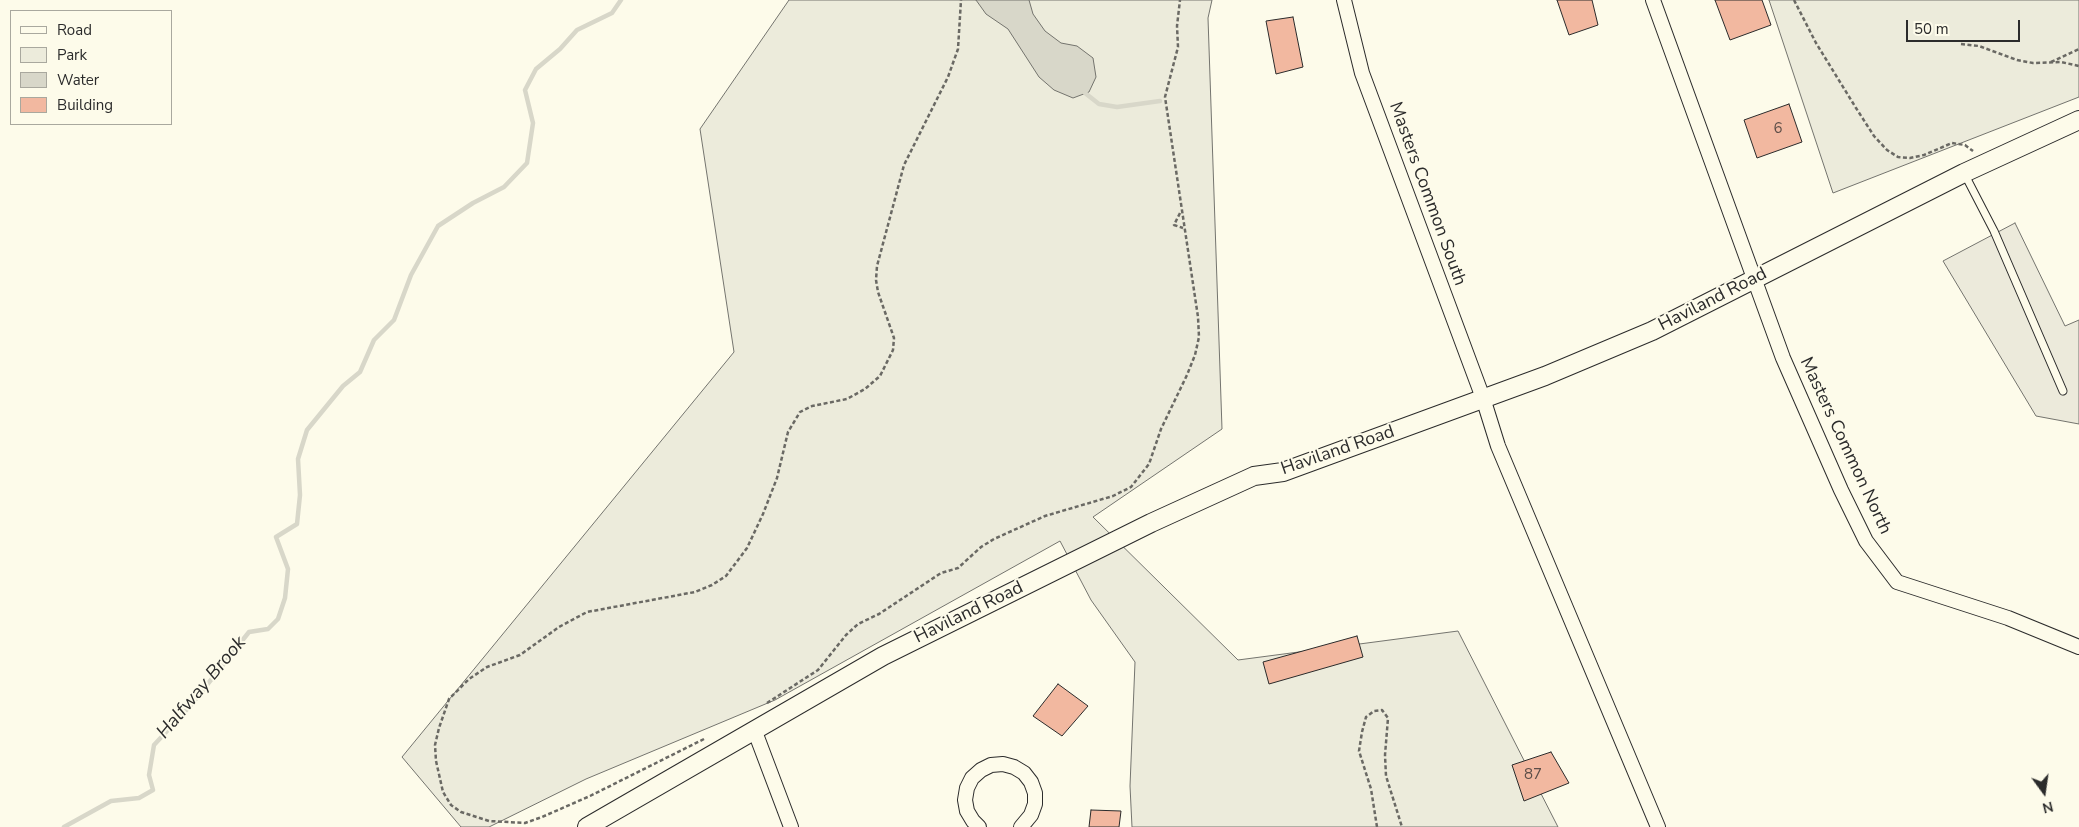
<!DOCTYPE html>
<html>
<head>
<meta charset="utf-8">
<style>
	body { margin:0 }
	#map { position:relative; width:2079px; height:827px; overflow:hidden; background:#fdfbea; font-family:"Nunito Sans",sans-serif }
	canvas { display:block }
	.legend { position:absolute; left:10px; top:10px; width:162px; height:115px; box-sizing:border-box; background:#fdfbea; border:1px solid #a9a89e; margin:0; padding:6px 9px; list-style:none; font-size:15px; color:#2b2b2b }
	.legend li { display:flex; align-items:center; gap:10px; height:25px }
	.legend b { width:25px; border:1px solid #a9a89e }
	.north { position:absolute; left:2019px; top:767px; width:50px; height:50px; -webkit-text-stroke:4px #fdfbea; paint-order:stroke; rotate:166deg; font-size:14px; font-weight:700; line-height:20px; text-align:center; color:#2b2b2b }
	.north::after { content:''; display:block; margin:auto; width:18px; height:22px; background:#2b2b2b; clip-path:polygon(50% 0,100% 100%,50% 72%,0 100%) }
	.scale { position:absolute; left:1906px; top:20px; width:114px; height:22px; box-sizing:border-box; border:2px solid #2b2b2b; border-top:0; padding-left:6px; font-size:15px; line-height:18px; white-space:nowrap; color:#2b2b2b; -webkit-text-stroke:4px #fdfbea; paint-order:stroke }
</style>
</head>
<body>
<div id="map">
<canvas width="2079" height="827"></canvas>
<ul class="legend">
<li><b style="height:6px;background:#fdfbea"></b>Road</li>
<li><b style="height:14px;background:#ecebdb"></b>Park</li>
<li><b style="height:14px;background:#d8d7c9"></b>Water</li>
<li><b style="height:14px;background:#f2b8a0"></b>Building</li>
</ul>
<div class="north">N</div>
<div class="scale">50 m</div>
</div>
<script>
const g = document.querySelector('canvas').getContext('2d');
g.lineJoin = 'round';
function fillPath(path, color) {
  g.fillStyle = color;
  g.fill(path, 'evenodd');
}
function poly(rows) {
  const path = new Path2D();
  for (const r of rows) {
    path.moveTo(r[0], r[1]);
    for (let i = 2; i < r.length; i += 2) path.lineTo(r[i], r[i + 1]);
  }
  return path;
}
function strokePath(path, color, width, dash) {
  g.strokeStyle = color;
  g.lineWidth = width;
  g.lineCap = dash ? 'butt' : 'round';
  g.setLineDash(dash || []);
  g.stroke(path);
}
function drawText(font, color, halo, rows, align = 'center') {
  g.font = font + ' "Nunito Sans",sans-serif';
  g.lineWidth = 4;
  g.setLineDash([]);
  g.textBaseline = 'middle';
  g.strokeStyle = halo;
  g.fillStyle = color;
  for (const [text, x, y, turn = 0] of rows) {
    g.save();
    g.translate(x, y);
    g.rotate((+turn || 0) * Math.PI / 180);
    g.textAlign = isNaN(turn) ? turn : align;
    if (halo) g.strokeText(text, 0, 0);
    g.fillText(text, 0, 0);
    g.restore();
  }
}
const green = poly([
	[789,0,1212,0,1208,18,1222,429,1093,517,1238,660,1458,631,1558,827,1132,827,1130,786,1135,662,1091,600,1060,541,775,700,586,779,489,827,461,827,402,757,734,352,700,129,789,0],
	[1769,0,2079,0,2079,97,1833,193,1769,0]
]);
fillPath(green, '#ecebdb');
strokePath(green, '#74746e', 1);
const parking = poly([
	[2015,223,2065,326,2079,320,2079,424,2036,416,1943,261,2015,223]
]);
fillPath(parking, '#eceadb');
strokePath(parking, '#74746e', 1);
const water = poly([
	[976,0,1029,0,1033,14,1045,31,1061,43,1077,46,1093,58,1096,77,1089,92,1073,98,1054,90,1039,77,1008,29,986,14,976,0]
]);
fillPath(water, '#d8d7c9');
strokePath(water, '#74746e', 1);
strokePath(poly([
	[1085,93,1099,104,1117,107,1160,101],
	[64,827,111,801,139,798,153,790,149,775,154,745,191,705,249,632,268,629,278,619,285,598,288,569,276,537,297,524,300,495,298,459,307,430,343,386,360,372,374,340,394,320,411,275,438,226,473,203,504,187,527,163,533,123,525,90,536,69,560,49,577,30,612,13,621,0]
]), '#d8d7c9', 4.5);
const building = poly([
	[1557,0,1592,0,1598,25,1569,35,1557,0],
	[1715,0,1762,0,1771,25,1730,40,1715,0],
	[1293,17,1303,67,1276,74,1266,21,1293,17],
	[1789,104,1802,142,1757,158,1744,120,1789,104],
	[1357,636,1363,657,1269,684,1263,662,1357,636],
	[1058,684,1088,706,1062,736,1033,716,1058,684],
	[1551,752,1569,783,1524,801,1512,765,1551,752],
	[1091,810,1121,811,1119,827,1089,827,1091,810]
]);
fillPath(building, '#f2b8a0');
strokePath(building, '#2b2b2b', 1);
const service = poly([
	[1964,173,1994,231,2063,391]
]);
const minor = poly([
	[1344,0,1362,73,1483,398,1498,446,1658,827],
	[1653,0,1783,358,1841,490,1866,541,1897,582,2008,618,2079,647],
	[754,729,791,827],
	[979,827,973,821,967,811,965,800,967,788,972,778,981,770,991,765,1003,764,1014,767,1024,773,1031,782,1035,793,1035,804,1031,815,1021,827]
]);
const tertiary = poly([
	[587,827,883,656,1151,523,1254,476,1283,472,1545,376,1652,331,1964,173,2079,120]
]);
strokePath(service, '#2b2b2b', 9);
strokePath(minor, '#2b2b2b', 16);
strokePath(tertiary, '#2b2b2b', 20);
strokePath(poly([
	[1794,0,1816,43,1856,108,1874,136,1887,150,1898,157,1910,158,1924,155,1952,143,1965,145,1973,151],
	[1961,44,1979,46,2017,60,2033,63,2061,62,2079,66],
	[2051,62,2079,49],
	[1180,213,1174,225,1183,228],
	[767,703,818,670,846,635,858,624,879,614,941,573,958,568,981,547,994,539,1045,516,1113,496,1131,487,1149,464,1161,429,1187,375,1195,355,1199,337,1198,317,1165,97,1178,47,1177,26,1180,0],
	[704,739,590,796,542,817,525,823,489,821,461,812,451,805,443,792,436,761,435,745,439,728,449,699,469,679,487,667,520,655,559,627,587,612,695,592,712,585,726,576,747,548,763,514,777,478,788,432,800,412,812,406,847,399,865,389,880,376,893,350,894,338,878,292,876,280,877,266,904,165,948,77,958,49,961,0],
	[1377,827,1371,789,1359,751,1362,732,1366,717,1374,711,1382,710,1388,718,1385,755,1386,776,1402,827]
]), '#6a6964', 2.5, [4, 2.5]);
strokePath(service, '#fdfbea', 7);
strokePath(minor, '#fdfbea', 14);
strokePath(tertiary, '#fdfbea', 18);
drawText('15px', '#5d4e48', null, [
	["6",1778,129],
	["87",1533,775]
]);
drawText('18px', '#2b2b2b', '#fdfbea', [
	["Masters Common South",1427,194,70],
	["Haviland Road",1713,300,-27],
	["Masters Common North",1845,446,65],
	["Haviland Road",1338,451,-19],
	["Haviland Road",969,613,-26]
]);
drawText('italic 19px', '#2b2b2b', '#fdfbea', [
	["Halfway Brook",202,688,-50]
]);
</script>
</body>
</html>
